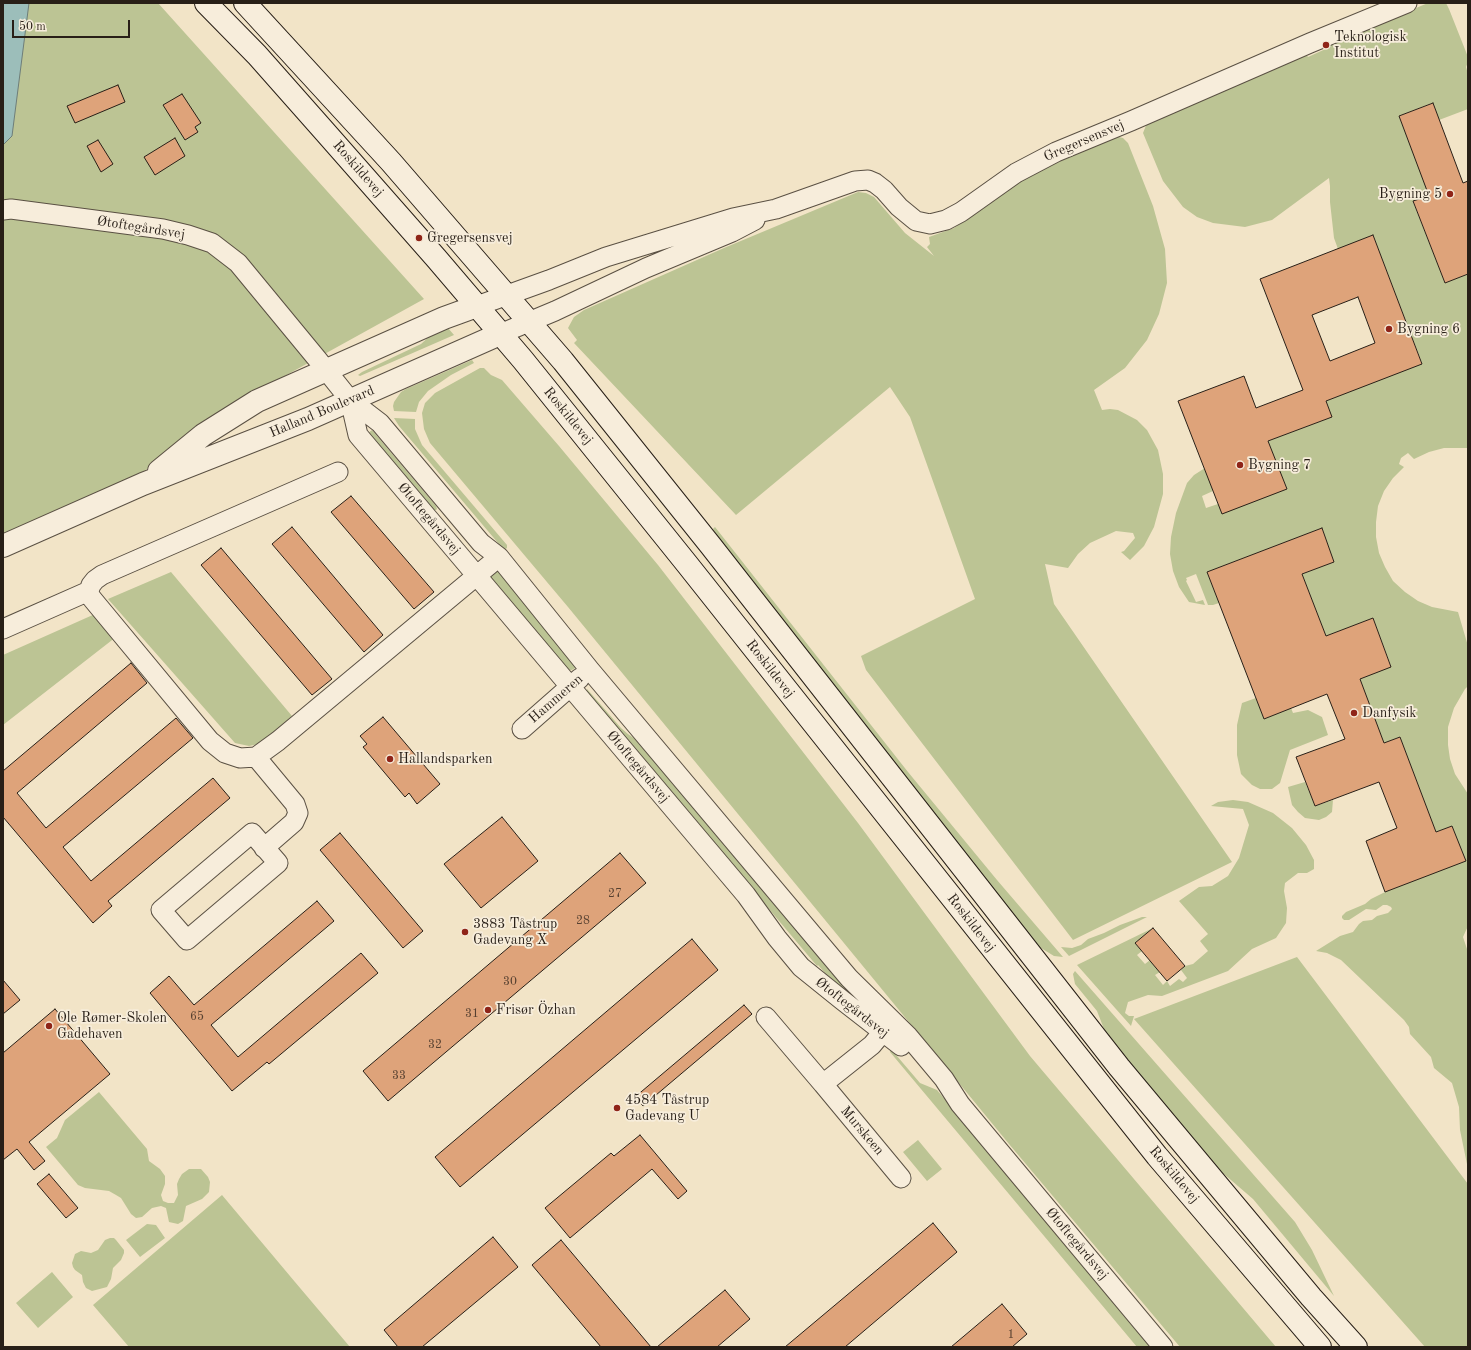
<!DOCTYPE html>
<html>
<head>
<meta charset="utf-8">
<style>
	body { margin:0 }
	#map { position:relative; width:1471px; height:1350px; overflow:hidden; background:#f2e4c7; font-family:"Old Standard TT",serif }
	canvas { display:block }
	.frame { position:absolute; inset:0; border:4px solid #281f17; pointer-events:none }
	.scale { position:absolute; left:12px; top:20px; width:118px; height:18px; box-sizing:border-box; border:2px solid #281f17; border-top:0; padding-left:5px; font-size:12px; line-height:14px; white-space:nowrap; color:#281f17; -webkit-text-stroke:3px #f7eddb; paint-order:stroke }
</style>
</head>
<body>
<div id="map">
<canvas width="1471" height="1350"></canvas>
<div class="frame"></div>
<div class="scale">50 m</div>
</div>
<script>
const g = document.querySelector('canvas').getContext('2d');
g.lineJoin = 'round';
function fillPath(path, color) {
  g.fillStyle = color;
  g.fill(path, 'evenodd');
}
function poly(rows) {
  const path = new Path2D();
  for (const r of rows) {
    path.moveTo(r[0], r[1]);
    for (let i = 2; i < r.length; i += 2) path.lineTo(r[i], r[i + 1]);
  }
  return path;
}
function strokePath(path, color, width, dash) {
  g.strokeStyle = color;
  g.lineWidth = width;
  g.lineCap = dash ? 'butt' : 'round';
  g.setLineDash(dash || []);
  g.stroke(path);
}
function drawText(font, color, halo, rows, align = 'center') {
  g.font = font + ' "Old Standard TT",serif';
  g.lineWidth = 3.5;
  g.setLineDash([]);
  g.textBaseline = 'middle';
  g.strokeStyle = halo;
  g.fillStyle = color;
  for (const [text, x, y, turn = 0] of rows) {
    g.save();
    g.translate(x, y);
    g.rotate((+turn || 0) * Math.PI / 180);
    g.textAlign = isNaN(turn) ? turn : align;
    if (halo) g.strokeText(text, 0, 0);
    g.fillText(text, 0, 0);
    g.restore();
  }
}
fillPath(poly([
	[3,3,158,3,424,299,216,414,143,472,3,540],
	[1428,3,1446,3,1449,9,1468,57,1468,62,1466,67,1468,74,1468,109,1439,120,1432,103,1399,116,1424,181,1453,187,1413,202,1445,283,1468,274,1468,448,1444,448,1429,452,1414,459,1408,453,1401,458,1399,464,1404,467,1393,478,1384,491,1378,506,1376,522,1376,537,1379,553,1385,567,1393,581,1405,592,1418,601,1432,607,1458,612,1468,646,1468,686,1465,689,1454,708,1448,727,1448,745,1450,759,1455,774,1468,794,1468,926,1463,937,1468,952,1468,1169,1460,1130,1459,1107,1452,1083,1434,1068,1431,1057,1410,1034,1409,1027,1404,1020,1341,960,1327,953,1316,951,1340,936,1353,932,1359,924,1363,921,1372,920,1377,916,1388,913,1392,909,1391,907,1387,905,1383,905,1376,910,1366,909,1349,920,1344,920,1342,918,1342,916,1346,912,1365,904,1371,899,1385,892,1465,861,1452,826,1436,832,1400,737,1384,743,1360,679,1391,666,1373,618,1326,636,1302,574,1334,562,1322,528,1207,572,1219,603,1213,605,1208,605,1196,574,1186,578,1187,580,1186,581,1196,602,1203,600,1205,605,1189,602,1179,587,1173,571,1170,554,1171,537,1176,513,1187,483,1194,475,1205,468,1213,491,1202,496,1206,508,1218,504,1287,489,1268,441,1332,417,1326,401,1422,363,1373,235,1338,249,1334,238,1330,202,1330,186,1329,178,1272,220,1245,227,1213,223,1197,217,1183,207,1163,181,1143,133,1147,123,1306,54,1308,57,1330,47,1330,44],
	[1115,136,1123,138,1128,143,1153,206,1165,249,1167,283,1159,314,1147,340,1125,368,1094,390,1102,410,1110,409,1118,410,1137,420,1147,430,1158,450,1163,474,1163,494,1154,527,1144,546,1130,560,1121,552,1124,551,1135,538,1133,533,1116,531,1090,543,1078,554,1068,568,1045,564,1054,604,1232,862,1073,940,866,670,861,656,975,599,910,417,890,387,736,515,574,343,577,340,568,328,574,317,584,310,724,248,858,192,866,193,874,197,905,233,934,256,927,247,930,244,929,237,954,228,1019,180,1044,167],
	[448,328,454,335,360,376,358,375,362,372,421,344,432,334],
	[472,360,474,363,451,375,428,391,419,402,416,412,394,411,393,406,394,402,401,392,406,389],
	[480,368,484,368,491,375,502,380,559,446,658,565,858,823,1030,1056,1276,1347,1180,1347,1009,1144,568,607,430,443,424,429,422,413,425,403,435,393],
	[394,418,415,419,415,429,422,445,507,545,507,548,504,550,399,426],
	[372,430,436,506,437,509,436,510,433,510,368,433],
	[715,527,908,772,997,880,1063,957,1054,956,1036,945,730,559,713,529],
	[496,569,499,572,576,667,574,669,569,671,490,577,490,576],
	[171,572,292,716,263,743,249,746,235,743,108,599],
	[95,614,116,637,3,725,3,655],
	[587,689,621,728,628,734,642,744,858,1001,860,1002,870,1013,832,981,818,965,817,966,586,692],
	[1256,698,1264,719,1291,708,1293,713,1308,710,1322,717,1328,735,1290,750,1280,783,1272,789,1260,789,1252,785,1241,774,1237,755,1237,725,1242,703],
	[1305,782,1315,806,1333,800,1332,812,1326,817,1319,820,1305,818,1298,812,1292,805,1288,787],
	[1233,800,1248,802,1273,813,1292,828,1306,845,1314,860,1314,869,1307,873,1298,873,1285,883,1284,891,1287,908,1286,923,1276,938,1252,949,1228,971,1162,996,1148,995,1128,1002,1125,1013,1129,1016,1134,1016,1131,1026,1077,965,1153,928,1135,943,1142,951,1137,955,1145,964,1150,960,1160,972,1155,975,1163,985,1167,981,1170,986,1179,979,1183,982,1187,978,1181,970,1185,966,1193,964,1208,951,1200,941,1208,934,1179,901,1199,887,1212,886,1228,876,1239,858,1249,825,1243,809,1211,806,1218,802],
	[1142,917,1147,917,1069,956,1061,947,1072,948,1081,945,1088,939,1104,933,1120,925],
	[1297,957,1468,1184,1468,1347,1425,1347,1134,1019],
	[1075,971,1295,1222,1312,1250,1334,1296,1253,1199,1210,1162,1131,1066,1104,1029,1097,1011,1075,984,1073,974],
	[891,1049,920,1083,937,1090,1153,1347,1137,1347,890,1052],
	[99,1092,147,1149,149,1161,160,1169,165,1176,165,1184,161,1195,163,1201,168,1203,174,1203,178,1195,177,1184,179,1179,182,1174,189,1169,201,1169,208,1177,210,1182,209,1192,202,1199,186,1206,183,1221,178,1224,169,1222,166,1208,161,1206,152,1208,142,1217,136,1218,131,1214,121,1198,116,1195,109,1191,85,1188,78,1185,46,1147,57,1138,65,1120],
	[918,1140,942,1169,927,1181,903,1152],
	[222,1195,295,1282,350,1347,129,1347,93,1305],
	[147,1224,156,1225,165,1238,140,1257,126,1240],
	[110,1238,114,1238,116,1240,124,1250,124,1253,121,1260,113,1268,111,1279,107,1287,92,1291,86,1288,83,1282,82,1275,75,1270,73,1267,72,1263,75,1254,81,1251,91,1253,98,1250,105,1240],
	[52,1272,73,1297,38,1328,16,1303]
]), '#bcc494');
const water = poly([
	[3,3,29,3,12,136,3,145,3,3]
]);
fillPath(water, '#9cbeba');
strokePath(water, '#6e7e79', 1);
const building = poly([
	[118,85,125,102,75,123,67,106,118,85],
	[182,94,201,123,195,127,198,132,185,140,163,105,182,94],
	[1433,103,1463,183,1468,181,1468,274,1445,283,1413,201,1429,196,1399,116,1433,103],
	[175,138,185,156,155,175,144,157,175,138],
	[98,140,113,164,101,172,87,146,98,140],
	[1373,235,1422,364,1326,401,1332,417,1268,441,1287,489,1222,514,1178,401,1244,376,1256,408,1303,390,1260,279,1373,235],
	[1358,297,1375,343,1330,361,1312,315,1358,297],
	[351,496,434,592,414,609,331,512,351,496],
	[292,527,383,635,364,652,272,544,292,527],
	[1322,528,1334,562,1302,574,1326,636,1373,618,1391,667,1360,679,1384,743,1400,737,1436,832,1452,826,1466,861,1385,892,1366,841,1397,828,1379,782,1315,806,1296,757,1345,739,1327,694,1264,719,1207,572,1322,528],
	[221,548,332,679,312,695,201,565,221,548],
	[131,663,147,683,17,793,46,828,176,718,193,738,63,847,91,881,213,778,230,798,108,901,112,906,93,923,3,817,3,771,131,663],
	[383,717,440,784,417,804,409,793,405,797,363,747,367,744,360,736,383,717],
	[502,817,538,861,481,908,444,864,502,817],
	[340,833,423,931,403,948,320,850,340,833],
	[620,853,646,883,388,1101,363,1071,620,853],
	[317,901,334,921,211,1025,238,1057,361,953,378,973,269,1064,267,1062,232,1091,150,993,169,976,194,1005,317,901],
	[1153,928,1185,966,1167,981,1135,943,1153,928],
	[692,939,718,970,460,1187,435,1157,692,939],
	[3,980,20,1000,3,1014,3,980],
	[744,1005,752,1014,643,1106,635,1097,744,1005],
	[55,1009,110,1074,29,1142,45,1161,34,1170,17,1149,3,1160,3,1053,55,1009],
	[640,1135,687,1191,678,1199,652,1169,570,1238,545,1208,611,1153,614,1156,640,1135],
	[49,1174,78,1208,66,1218,37,1184,49,1174],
	[933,1223,957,1252,845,1347,785,1347,933,1223],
	[493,1237,518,1267,422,1347,398,1347,384,1330,493,1237],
	[561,1240,651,1347,601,1347,532,1265,561,1240],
	[725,1290,750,1319,717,1347,657,1347,725,1290],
	[1002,1304,1027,1334,1012,1347,951,1347,1002,1304]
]);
fillPath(building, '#dea37a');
strokePath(building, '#281f17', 1);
const minor = poly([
	[3,210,11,209,163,229,188,235,212,243,238,263,318,360,350,400,380,423,481,543,499,557,590,670,849,978,908,1036,944,1079,960,1104,1163,1347],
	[477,306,549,280,606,257,733,218,776,209,855,181,868,180,875,183,884,190,899,207,916,221,930,224,946,220,961,212,1016,173,1056,152,1131,121,1310,43,1407,3],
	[500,334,555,311,646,268,732,232,755,220],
	[350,400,358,435,746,895,777,938,801,967,842,1000,901,1046],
	[89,591,90,596,94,601,210,741,225,753,240,758,256,757,278,741,499,557],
	[3,629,89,591,91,585,95,580,102,575,338,472],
	[522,729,580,678],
	[256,757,295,804,298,813,294,822,264,848],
	[252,833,278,863,187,940,161,910,252,833],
	[766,1017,823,1084],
	[891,1022,872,1045,823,1084,901,1178]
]);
const tertiary = poly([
	[159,471,203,435,257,401,444,318,477,306],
	[3,546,143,484,308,419,500,334]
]);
const secondary = poly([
	[206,3,257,55,326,133,436,258,523,360,687,564,1157,1156,1320,1347],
	[245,3,391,162,563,361,711,546,1119,1067,1311,1297,1356,1347]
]);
strokePath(minor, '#5a5043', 21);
strokePath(tertiary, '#5a5043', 24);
strokePath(secondary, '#281f17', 24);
strokePath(minor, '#f7eddb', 19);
strokePath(tertiary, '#f7eddb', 22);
strokePath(secondary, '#f7eddb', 22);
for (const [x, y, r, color] of [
	[1326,45,4,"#8f2418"],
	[1450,194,4,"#8f2418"],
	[419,238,4,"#8f2418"],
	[1389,329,4,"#8f2418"],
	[1240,465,4,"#8f2418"],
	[1354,713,4,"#8f2418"],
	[390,759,4,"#8f2418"],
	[465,932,4,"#8f2418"],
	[488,1010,4,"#8f2418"],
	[49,1026,4,"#8f2418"],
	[617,1108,4,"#8f2418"]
]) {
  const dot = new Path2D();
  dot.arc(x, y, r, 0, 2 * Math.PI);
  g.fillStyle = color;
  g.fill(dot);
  strokePath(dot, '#f7eddb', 1.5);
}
drawText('12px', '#564030', null, [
	["27",615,894],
	["28",583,921],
	["30",510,982],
	["31",472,1014],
	["65",197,1017],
	["32",435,1045],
	["33",399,1076],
	["1",1011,1335]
]);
drawText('14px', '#281f17', '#f7eddb', [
	["Teknologisk",1334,37],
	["Institut",1334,53],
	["Bygning 5",1442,194,"right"],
	["Gregersensvej",427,238],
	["Bygning 6",1397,329],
	["Bygning 7",1248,465],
	["Danfysik",1362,713],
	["Hallandsparken",398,759],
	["3883 Tåstrup",473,924],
	["Gadevang X",473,940],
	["Frisør Özhan",496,1010],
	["Ole Rømer-Skolen",57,1018],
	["Gadehaven",57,1034],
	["4584 Tåstrup",625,1100],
	["Gadevang U",625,1116]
], 'left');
drawText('14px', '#281f17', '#f7eddb', [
	["Gregersensvej",1084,141,-23],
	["Roskildevej",358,169,49],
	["Øtoftegårdsvej",141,228,9],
	["Halland Boulevard",322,412,-23],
	["Roskildevej",568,416,51],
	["Øtoftegårdsvej",429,519,50],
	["Roskildevej",770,669,52],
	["Hammeren",556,699,-41],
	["Øtoftegårdsvej",638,767,50],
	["Roskildevej",971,923,52],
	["Øtoftegårdsvej",852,1008,38],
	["Murskeen",862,1131,50],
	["Roskildevej",1174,1175,50],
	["Øtoftegårdsvej",1077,1244,50]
]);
</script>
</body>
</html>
